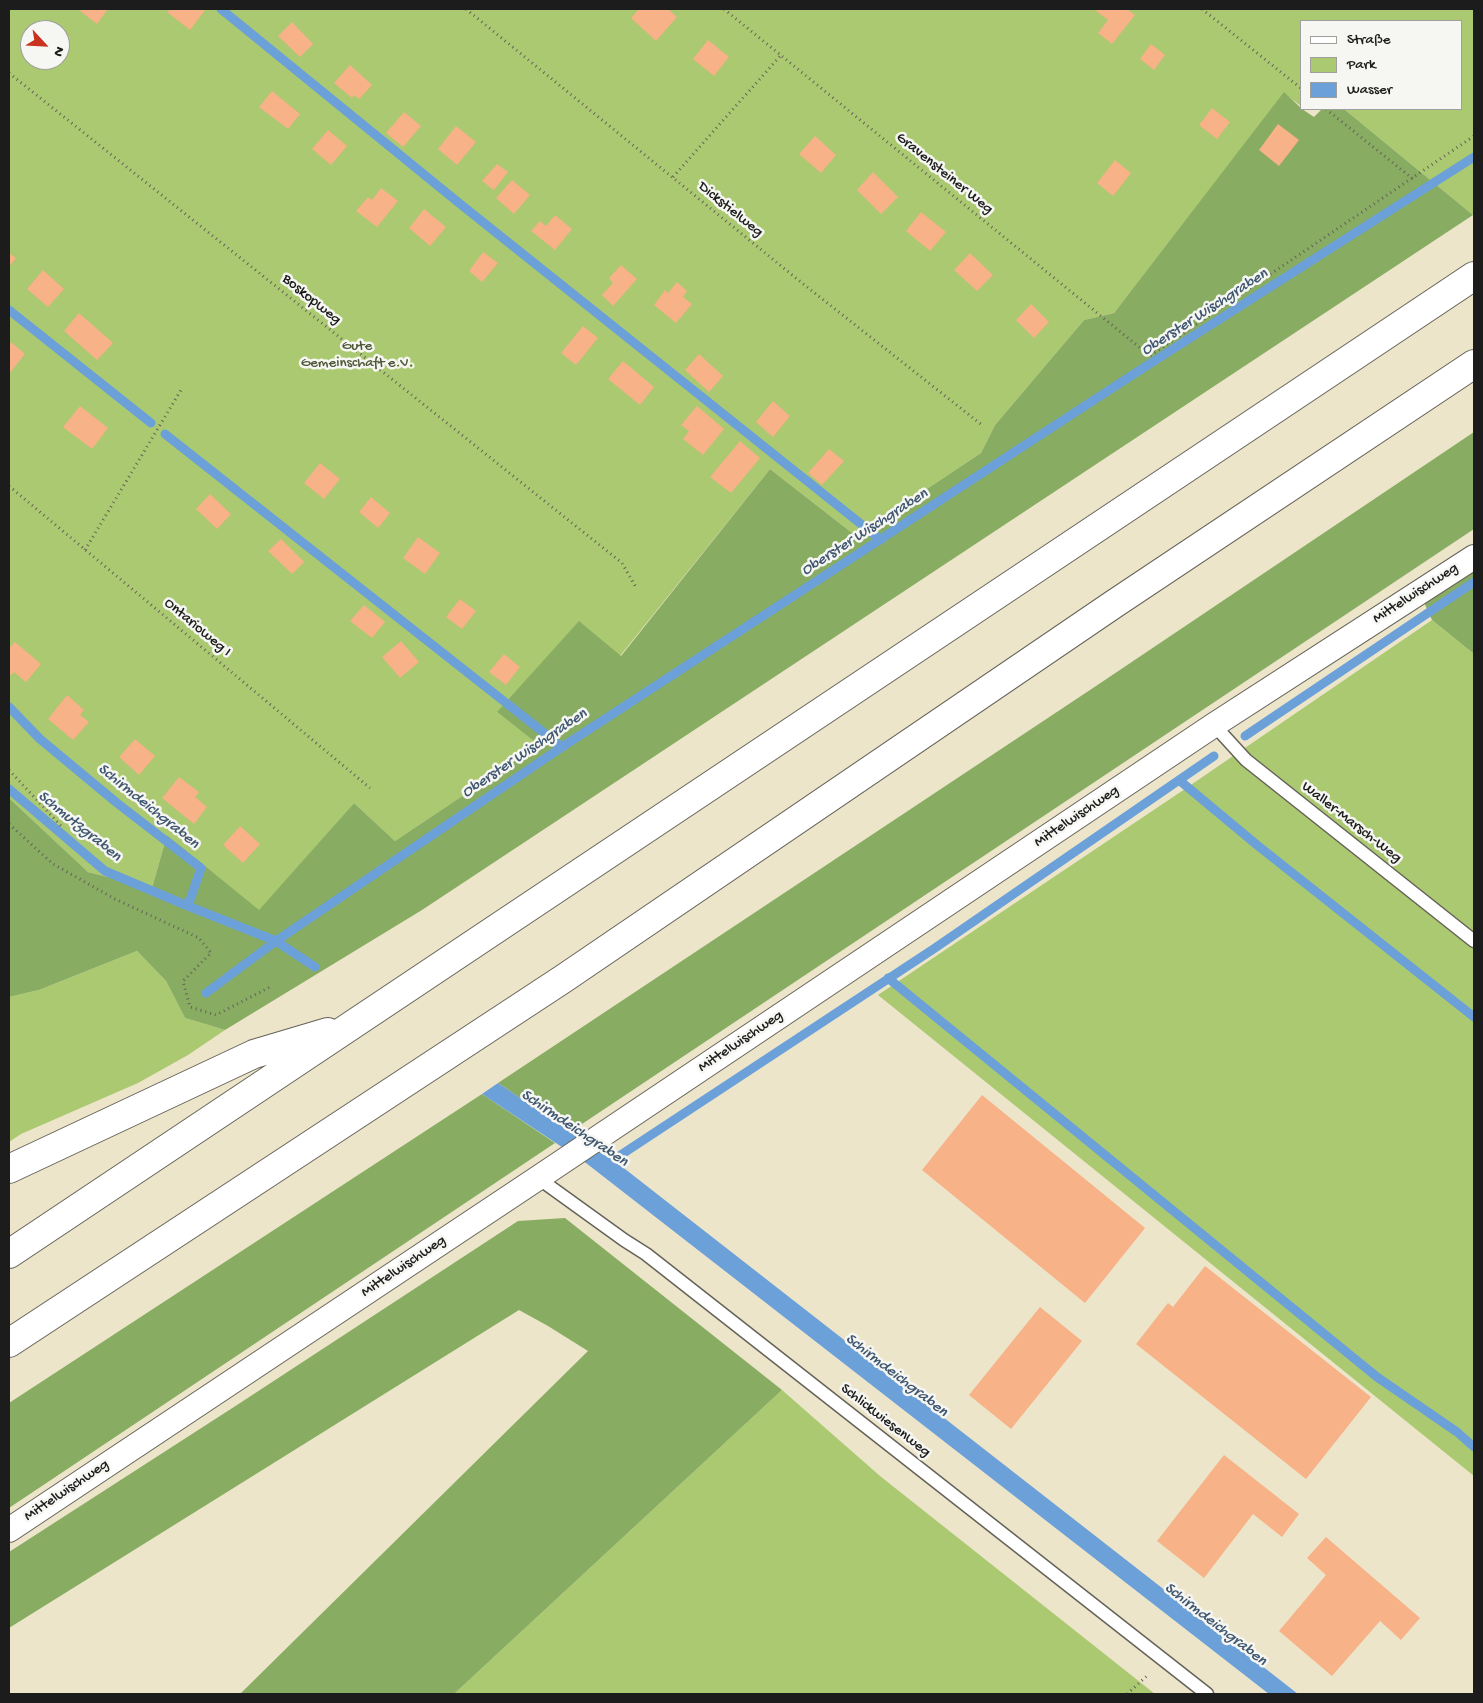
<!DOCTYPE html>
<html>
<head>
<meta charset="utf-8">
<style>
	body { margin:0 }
	#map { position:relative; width:1483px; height:1703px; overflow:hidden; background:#ece5ca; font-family:"Gochi Hand",sans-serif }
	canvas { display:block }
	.frame { position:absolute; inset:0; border:10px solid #1c1c1c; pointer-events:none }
	.legend { position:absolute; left:1300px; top:20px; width:162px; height:90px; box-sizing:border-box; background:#f6f6f2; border:1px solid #9f9f9c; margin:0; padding:6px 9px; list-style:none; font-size:15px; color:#1c1c1c }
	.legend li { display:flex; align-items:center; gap:10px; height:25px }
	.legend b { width:25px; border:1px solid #9f9f9c }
	.north { position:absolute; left:20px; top:20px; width:50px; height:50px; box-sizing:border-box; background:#f6f6f2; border:1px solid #9f9f9c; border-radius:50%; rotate:115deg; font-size:14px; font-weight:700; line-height:20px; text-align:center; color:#1c1c1c }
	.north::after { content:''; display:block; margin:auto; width:18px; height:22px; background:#c8321e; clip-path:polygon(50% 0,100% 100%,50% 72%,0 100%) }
</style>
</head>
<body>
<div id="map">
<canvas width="1483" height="1703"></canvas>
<div class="frame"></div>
<ul class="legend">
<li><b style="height:6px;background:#fff"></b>Straße</li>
<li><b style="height:14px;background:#abc970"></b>Park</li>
<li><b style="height:14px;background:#6ca0d8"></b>Wasser</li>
</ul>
<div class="north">N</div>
</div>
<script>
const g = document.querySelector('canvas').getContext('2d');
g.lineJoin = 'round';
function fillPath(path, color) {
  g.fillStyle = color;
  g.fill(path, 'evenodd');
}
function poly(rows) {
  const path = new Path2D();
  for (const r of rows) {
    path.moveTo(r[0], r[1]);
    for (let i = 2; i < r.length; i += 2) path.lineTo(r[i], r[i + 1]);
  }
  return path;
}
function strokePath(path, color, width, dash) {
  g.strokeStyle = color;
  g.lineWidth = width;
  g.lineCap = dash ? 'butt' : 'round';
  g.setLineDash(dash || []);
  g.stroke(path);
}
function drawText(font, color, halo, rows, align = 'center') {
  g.font = font + ' "Gochi Hand",sans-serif';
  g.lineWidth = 5;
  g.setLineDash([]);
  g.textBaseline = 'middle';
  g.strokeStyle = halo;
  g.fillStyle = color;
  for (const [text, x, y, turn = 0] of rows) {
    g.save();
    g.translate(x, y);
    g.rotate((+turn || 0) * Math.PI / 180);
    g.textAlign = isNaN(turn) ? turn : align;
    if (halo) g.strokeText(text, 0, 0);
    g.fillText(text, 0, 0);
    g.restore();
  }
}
fillPath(poly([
	[9,9,1474,9,1474,214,1473,215,1344,109,1462,109,1462,21,1302,21,1302,107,1284,93,1114,313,1084,320,995,425,981,453,856,536,770,469,620,656,497,712,540,745,395,841,354,803,259,911,167,835,152,888,88,872,9,798],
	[30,30,60,30,60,60,30,60],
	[1432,620,1474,654,1474,1476,878,995,1179,793],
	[137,951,166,981,185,1018,225,1030,188,1055,138,1083,21,1134,9,1142,9,997,39,990],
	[782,1390,880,1476,1155,1694,454,1694]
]), '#abc970');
fillPath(poly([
	[1284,92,1302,109,1314,117,1322,109,1344,109,1473,215,422,910,225,1030,185,1018,166,981,137,951,39,990,9,997,9,798,88,872,152,888,167,835,259,910,354,803,395,841,539,745,497,712,579,621,621,656,770,469,856,536,981,453,995,425,1084,320,1114,313],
	[1474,432,1474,529,1174,729,570,1132,498,1083,1096,686],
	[1474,567,1474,654,1432,620,1423,600],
	[482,1094,555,1143,9,1508,9,1403],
	[565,1218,782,1390,454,1694,240,1694,588,1351,548,1326,519,1310,9,1628,9,1552,237,1405,518,1221]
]), '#88ad62');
fillPath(poly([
	[498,1083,625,1169,1298,1694,1269,1694,586,1163,482,1094]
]), '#6ca0d8');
strokePath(poly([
	[221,9,459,203,881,540],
	[9,310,151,423],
	[165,434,562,747],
	[9,707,40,739,117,803,201,868,188,906,276,941,315,967],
	[1245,736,1474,582],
	[1179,780,1257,845,1474,1017],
	[9,789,105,871,188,906],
	[888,978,1377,1377,1457,1432,1474,1447],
	[206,993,276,941,562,747,1140,370,1474,157],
	[604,1166,935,948,1214,756]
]), '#6ca0d8', 9);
fillPath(poly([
	[82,9,108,9,97,24,80,11],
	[170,9,203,9,205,10,190,30,167,12],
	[639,9,668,9,677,17,656,41,631,18],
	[1098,9,1127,9,1135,15,1112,44,1098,33,1108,20,1096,11],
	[292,22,313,44,300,57,278,36],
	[708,40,729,57,714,76,693,59],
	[1151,44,1165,55,1154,70,1140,59],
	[350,65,372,85,359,99,354,95,352,98,334,83],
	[272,91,300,114,288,129,259,107],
	[1212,108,1230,122,1217,139,1199,125],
	[404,112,421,126,403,147,386,133],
	[1278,124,1299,140,1279,166,1259,150],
	[456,126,476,142,457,165,438,149],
	[328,130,347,146,331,165,312,149],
	[815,136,836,155,821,173,799,154],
	[1115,160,1131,173,1113,196,1097,183],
	[497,164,508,172,494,190,482,181],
	[873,172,898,197,881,214,857,190],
	[512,180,530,195,514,214,496,198],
	[381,188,398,201,377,227,356,211,368,197,372,200],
	[424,209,446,227,430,246,409,228],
	[921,212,946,232,930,251,906,231],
	[555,215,572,229,555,250,531,231,540,221,546,226],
	[483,252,498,263,482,282,469,271],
	[9,253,16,258,9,267],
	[970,253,993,275,977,291,954,270],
	[621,265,637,279,613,306,602,295,613,283,609,278],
	[43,270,64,289,48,307,27,289],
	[677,282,687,291,683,297,692,304,676,323,654,305,665,290,668,293],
	[1031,304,1049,322,1034,338,1016,320],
	[79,313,113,343,97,360,64,331],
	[583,326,598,338,576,365,561,353],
	[11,342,25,354,9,374,9,345],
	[699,354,723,376,709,392,685,370],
	[623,361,654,387,640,405,608,379],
	[773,401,790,416,773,437,756,422],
	[80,406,108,428,92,449,63,427],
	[697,406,724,429,703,455,683,439,689,431,681,425],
	[740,441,760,458,731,493,710,477],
	[829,449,844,461,822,485,808,473],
	[320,463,340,479,324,499,304,483],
	[210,494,231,514,217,529,196,509],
	[371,497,390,513,378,528,359,512],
	[418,537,440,553,425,574,403,558],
	[281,539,304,562,292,574,268,551],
	[460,599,476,611,462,629,446,617],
	[364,605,385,622,372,638,350,621],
	[401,641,419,662,400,678,382,657],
	[15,642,41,664,26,682,14,672,10,676,9,675,9,648],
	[504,654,520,667,506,685,489,672],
	[67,695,84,710,80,715,89,722,73,740,48,719],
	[135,739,155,756,139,775,119,757],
	[179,777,199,792,195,797,207,807,194,824,162,798],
	[240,826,260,844,243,863,223,845],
	[982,1095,1145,1228,1085,1303,922,1170],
	[1205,1266,1371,1397,1306,1479,1136,1344,1168,1303,1173,1307],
	[1040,1307,1082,1341,1011,1429,969,1395],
	[1224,1455,1299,1514,1282,1537,1253,1514,1204,1578,1157,1541],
	[1326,1537,1420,1618,1401,1640,1380,1621,1332,1676,1279,1631,1326,1575,1307,1558]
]), '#f7b287');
const service = poly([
	[1214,725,1246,760,1474,941],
	[538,1178,624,1240,646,1254,1207,1694]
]);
const minor = poly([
	[9,1530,538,1178,1214,725,1474,557]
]);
const motorway = poly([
	[9,1169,254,1054,328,1032],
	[9,1254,1474,276],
	[9,1343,563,979,1114,604,1474,364]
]);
strokePath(service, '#656259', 15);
strokePath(minor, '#656259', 26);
strokePath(motorway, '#656259', 30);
strokePath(poly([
	[466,9,802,283,982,425],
	[724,9,1150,356,1474,136],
	[1202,9,1302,89],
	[9,73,622,563,637,589],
	[1326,109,1413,179],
	[673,177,781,55],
	[9,486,370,788],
	[85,550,181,390],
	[9,770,62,827],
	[9,824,53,864,115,899,199,938,211,953,183,981,190,1007,216,1015,272,986],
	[1127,1694,1149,1674]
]), '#656259', 3, [1, 4]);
strokePath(service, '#fff', 12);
strokePath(minor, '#fff', 24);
strokePath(motorway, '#fff', 28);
drawText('15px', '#1c1c1c', '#f6f6f2', [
	["Gravensteiner Weg",944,174,39],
	["Dickstielweg",730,210,39],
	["Boskopweg",311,300,39],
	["Mittelwischweg",1416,594,-33],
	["Ontarioweg I",197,628,40],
	["Mittelwischweg",1077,817,-34],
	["Waller-Marsch-Weg",1351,823,38],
	["Mittelwischweg",741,1042,-34],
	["Mittelwischweg",404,1267,-34],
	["Schlickwiesenweg",885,1421,38],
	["Mittelwischweg",67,1491,-34]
]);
drawText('15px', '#4e5939', '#f6f6f2', [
	["Gute",357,347],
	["Gemeinschaft e.V.",357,364]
]);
drawText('italic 16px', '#405771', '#f6f6f2', [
	["Oberster Wischgraben",1205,313,-33],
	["Oberster Wischgraben",865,533,-33],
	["Oberster Wischgraben",525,754,-34],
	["Schirmdeichgraben",148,807,39],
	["Schmutzgraben",79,827,39],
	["Schirmdeichgraben",574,1129,34],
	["Schirmdeichgraben",896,1376,38],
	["Schirmdeichgraben",1215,1625,38]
]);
</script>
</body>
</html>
